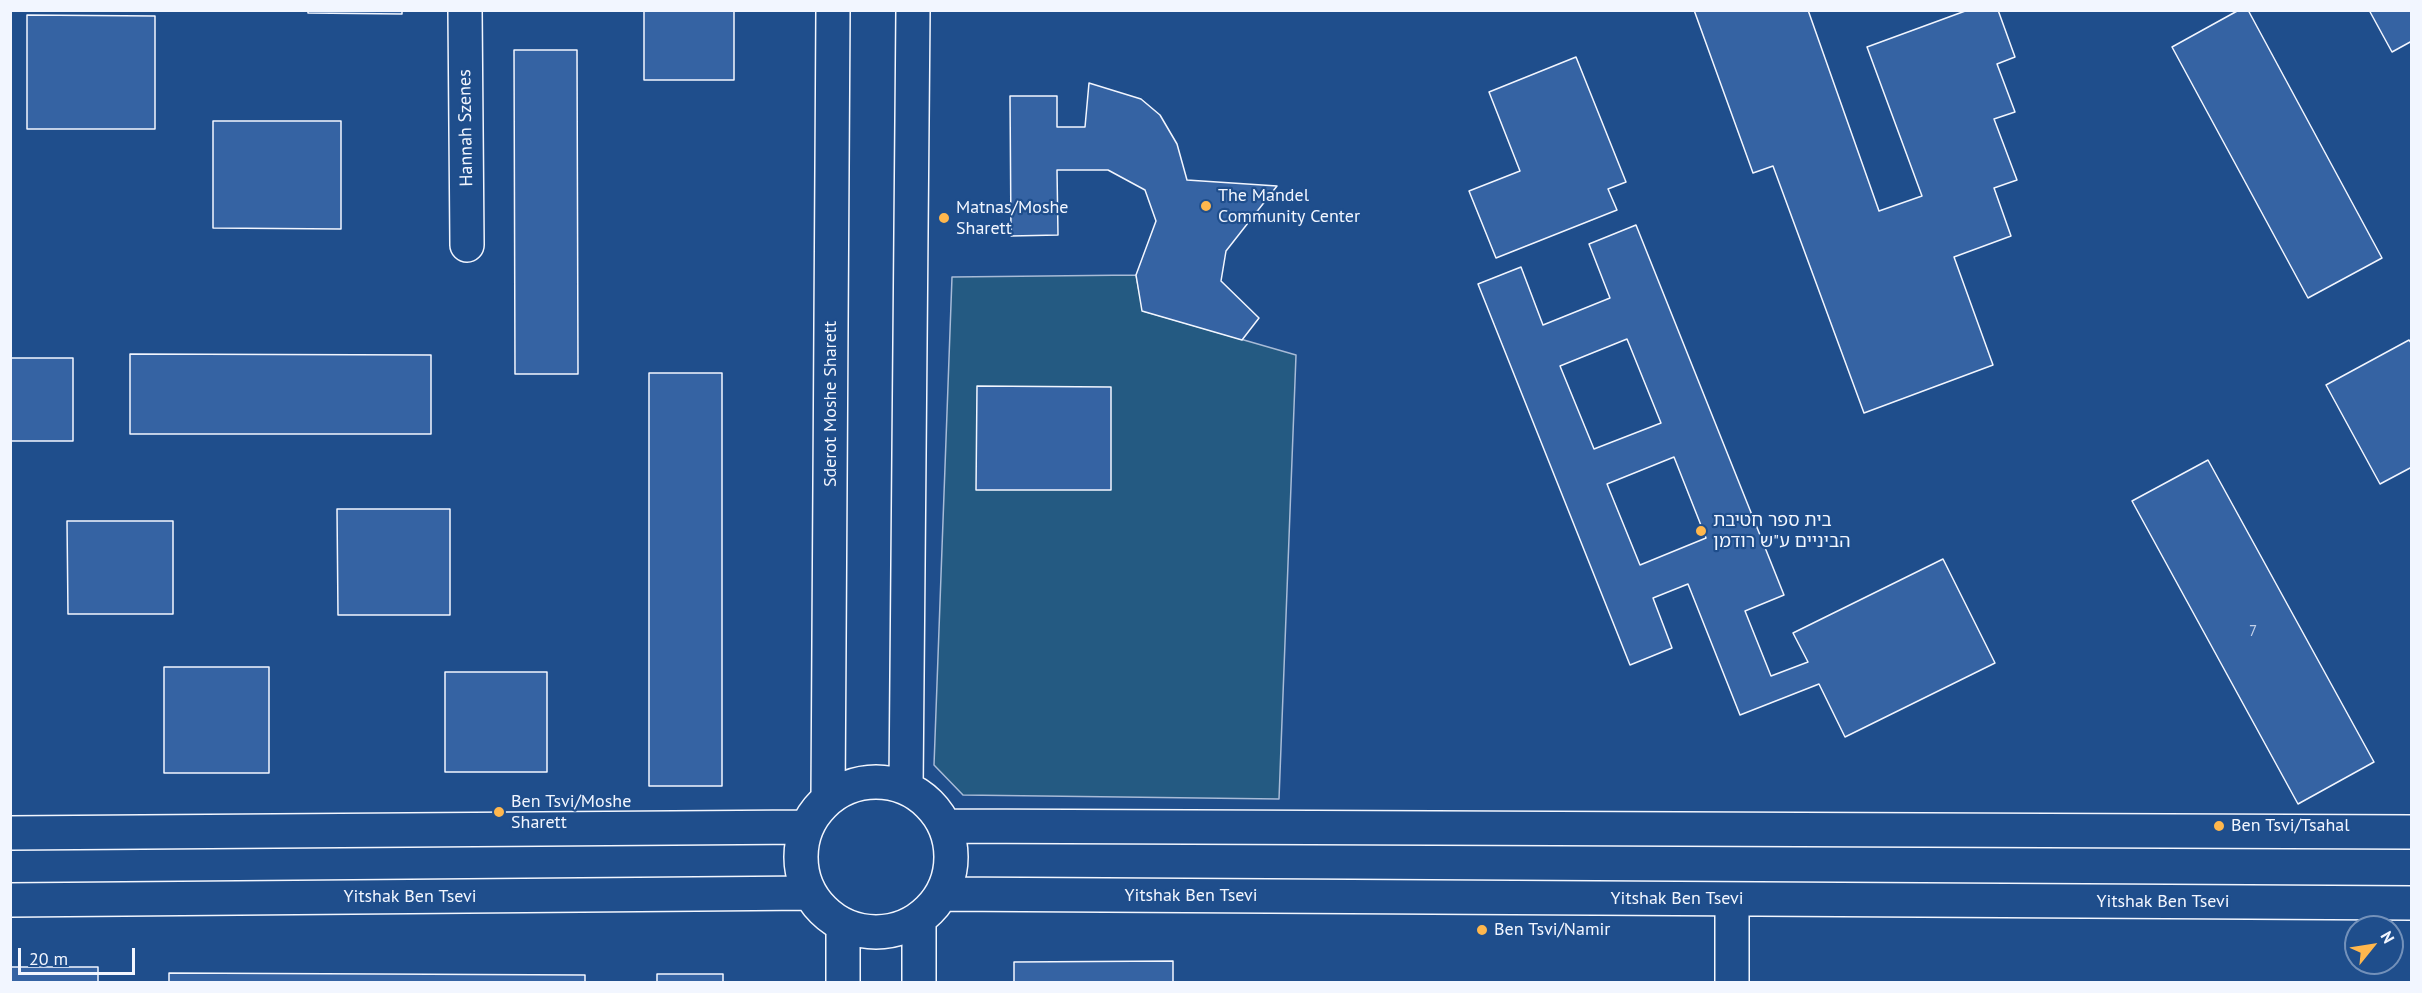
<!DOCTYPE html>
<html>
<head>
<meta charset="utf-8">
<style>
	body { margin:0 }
	#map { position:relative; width:2422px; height:993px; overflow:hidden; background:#1f4e8c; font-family:"PT Sans",sans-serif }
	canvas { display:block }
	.frame { position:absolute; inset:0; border:12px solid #f2f6ff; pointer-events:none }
	.north { position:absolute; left:2344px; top:915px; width:60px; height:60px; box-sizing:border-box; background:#1f4e8c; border:2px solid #7391ba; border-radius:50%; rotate:60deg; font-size:16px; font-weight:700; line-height:24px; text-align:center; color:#f2f6ff }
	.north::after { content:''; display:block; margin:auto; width:21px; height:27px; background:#ffb74d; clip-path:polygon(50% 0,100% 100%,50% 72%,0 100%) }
	.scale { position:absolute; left:18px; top:948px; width:117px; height:27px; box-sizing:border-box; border:3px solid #f2f6ff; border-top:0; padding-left:8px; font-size:18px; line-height:21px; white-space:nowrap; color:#f2f6ff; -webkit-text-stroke:4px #1f4e8c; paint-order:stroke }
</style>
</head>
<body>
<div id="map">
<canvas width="2422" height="993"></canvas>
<div class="frame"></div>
<div class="north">N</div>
<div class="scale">20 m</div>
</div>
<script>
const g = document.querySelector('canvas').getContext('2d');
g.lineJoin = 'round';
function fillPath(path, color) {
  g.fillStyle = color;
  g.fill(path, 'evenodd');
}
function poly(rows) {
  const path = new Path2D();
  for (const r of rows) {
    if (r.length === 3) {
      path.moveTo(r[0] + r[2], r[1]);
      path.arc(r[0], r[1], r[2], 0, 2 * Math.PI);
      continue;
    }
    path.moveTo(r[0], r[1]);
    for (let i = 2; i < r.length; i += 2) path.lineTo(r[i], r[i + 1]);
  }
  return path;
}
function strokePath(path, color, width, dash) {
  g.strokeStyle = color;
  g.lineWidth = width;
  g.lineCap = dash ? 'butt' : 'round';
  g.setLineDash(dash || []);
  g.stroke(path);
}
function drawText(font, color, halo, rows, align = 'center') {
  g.font = font + ' "PT Sans","Noto Sans Hebrew",sans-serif';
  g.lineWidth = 4.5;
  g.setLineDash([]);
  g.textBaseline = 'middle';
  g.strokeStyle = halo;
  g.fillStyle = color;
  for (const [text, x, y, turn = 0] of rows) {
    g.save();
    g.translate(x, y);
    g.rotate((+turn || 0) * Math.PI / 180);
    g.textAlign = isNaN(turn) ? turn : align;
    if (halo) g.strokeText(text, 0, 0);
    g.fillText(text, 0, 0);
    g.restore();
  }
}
const green = poly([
	[1136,275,1143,311,1296,355,1279,799,963,795,934,765,952,277,1136,275]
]);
fillPath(green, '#245a82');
strokePath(green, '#a8bbd7', 1.5);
const building = poly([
	[308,10,402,10,402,14,308,13,308,10],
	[644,10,734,10,734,80,644,80,644,10],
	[1694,10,1808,10,1879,211,1922,196,1867,47,1968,10,1998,10,2015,57,1997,64,2015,112,1994,119,2017,180,1994,188,2011,236,1954,257,1993,365,1864,413,1773,166,1753,173,1694,10],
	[2239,10,2248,10,2382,258,2308,298,2172,47,2239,10],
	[2369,10,2412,10,2412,41,2392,52,2369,10],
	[27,15,155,16,155,129,27,129,27,15],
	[514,50,577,50,578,374,515,374,514,50],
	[1576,57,1626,182,1608,189,1617,210,1496,258,1469,191,1520,171,1489,92,1576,57],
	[1089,83,1141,99,1160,115,1177,144,1187,180,1277,186,1226,251,1221,281,1259,318,1242,340,1142,311,1136,275,1156,221,1145,190,1108,170,1057,170,1058,235,1011,236,1010,96,1057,96,1057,127,1085,127,1089,83],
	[213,121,341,121,341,229,213,228,213,121],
	[1636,225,1784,595,1745,611,1771,676,1808,662,1793,633,1943,559,1995,663,1845,737,1819,684,1740,715,1688,584,1653,598,1672,648,1630,665,1478,284,1521,267,1543,325,1610,298,1589,244,1636,225],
	[1627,339,1661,423,1594,449,1560,366,1627,339],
	[1674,457,1706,538,1640,565,1607,484,1674,457],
	[2409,340,2412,344,2412,467,2380,484,2326,385,2409,340],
	[130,354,431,355,431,434,130,434,130,354],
	[10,358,73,358,73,441,10,441,10,358],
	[649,373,722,373,722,786,649,786,649,373],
	[977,386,1111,387,1111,490,976,490,977,386],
	[2208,460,2374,762,2298,804,2132,501,2208,460],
	[337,509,450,509,450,615,338,615,337,509],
	[67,521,173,521,173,614,68,614,67,521],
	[164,667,269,667,269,773,164,773,164,667],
	[445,672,547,672,547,772,445,772,445,672],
	[1173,961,1173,982,1014,982,1014,962,1173,961],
	[10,967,98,967,98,982,10,982,10,967],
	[169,973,585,975,585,982,169,982,169,973],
	[657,974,723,974,723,982,657,982,657,974]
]);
fillPath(building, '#3563a3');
strokePath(building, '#f2f6ff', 1.5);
const minor = poly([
	[465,10,467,245],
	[876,857,75],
	[906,787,913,10],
	[828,798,833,10],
	[945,826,2412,832],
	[10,833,806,827],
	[942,894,2412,903],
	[10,900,810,893],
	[919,920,919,982],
	[843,925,843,982],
	[1732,982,1732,899]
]);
strokePath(minor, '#f2f6ff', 36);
strokePath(minor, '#1f4e8c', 33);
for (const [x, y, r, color] of [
	[1206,206,6,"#ffb74d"],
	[944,218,6,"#ffb74d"],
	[1701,531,6,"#ffb74d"],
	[499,812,6,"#ffb74d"],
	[2219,826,6,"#ffb74d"],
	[1482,930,6,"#ffb74d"]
]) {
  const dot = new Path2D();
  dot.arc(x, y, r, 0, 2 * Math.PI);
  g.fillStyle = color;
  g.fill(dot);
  strokePath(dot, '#1f4e8c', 2);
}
drawText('15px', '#c3d1e8', null, [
	["7",2253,632]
]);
drawText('18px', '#f2f6ff', '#1f4e8c', [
	["Hannah Szenes",466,128,-91],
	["Sderot Moshe Sharett",831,404,-90],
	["Yitshak Ben Tsevi",1191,896],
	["Yitshak Ben Tsevi",410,897],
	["Yitshak Ben Tsevi",1677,899],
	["Yitshak Ben Tsevi",2163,902]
]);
drawText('18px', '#f2f6ff', '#1f4e8c', [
	["The Mandel",1218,196],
	["Community Center",1218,217],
	["Matnas/Moshe",956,208],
	["Sharett",956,229],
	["בית ספר חטיבת",1713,521],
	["הביניים ע\"ש רודמן",1713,542],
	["Ben Tsvi/Moshe",511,802],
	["Sharett",511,823],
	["Ben Tsvi/Tsahal",2231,826],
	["Ben Tsvi/Namir",1494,930]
], 'left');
</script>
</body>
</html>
